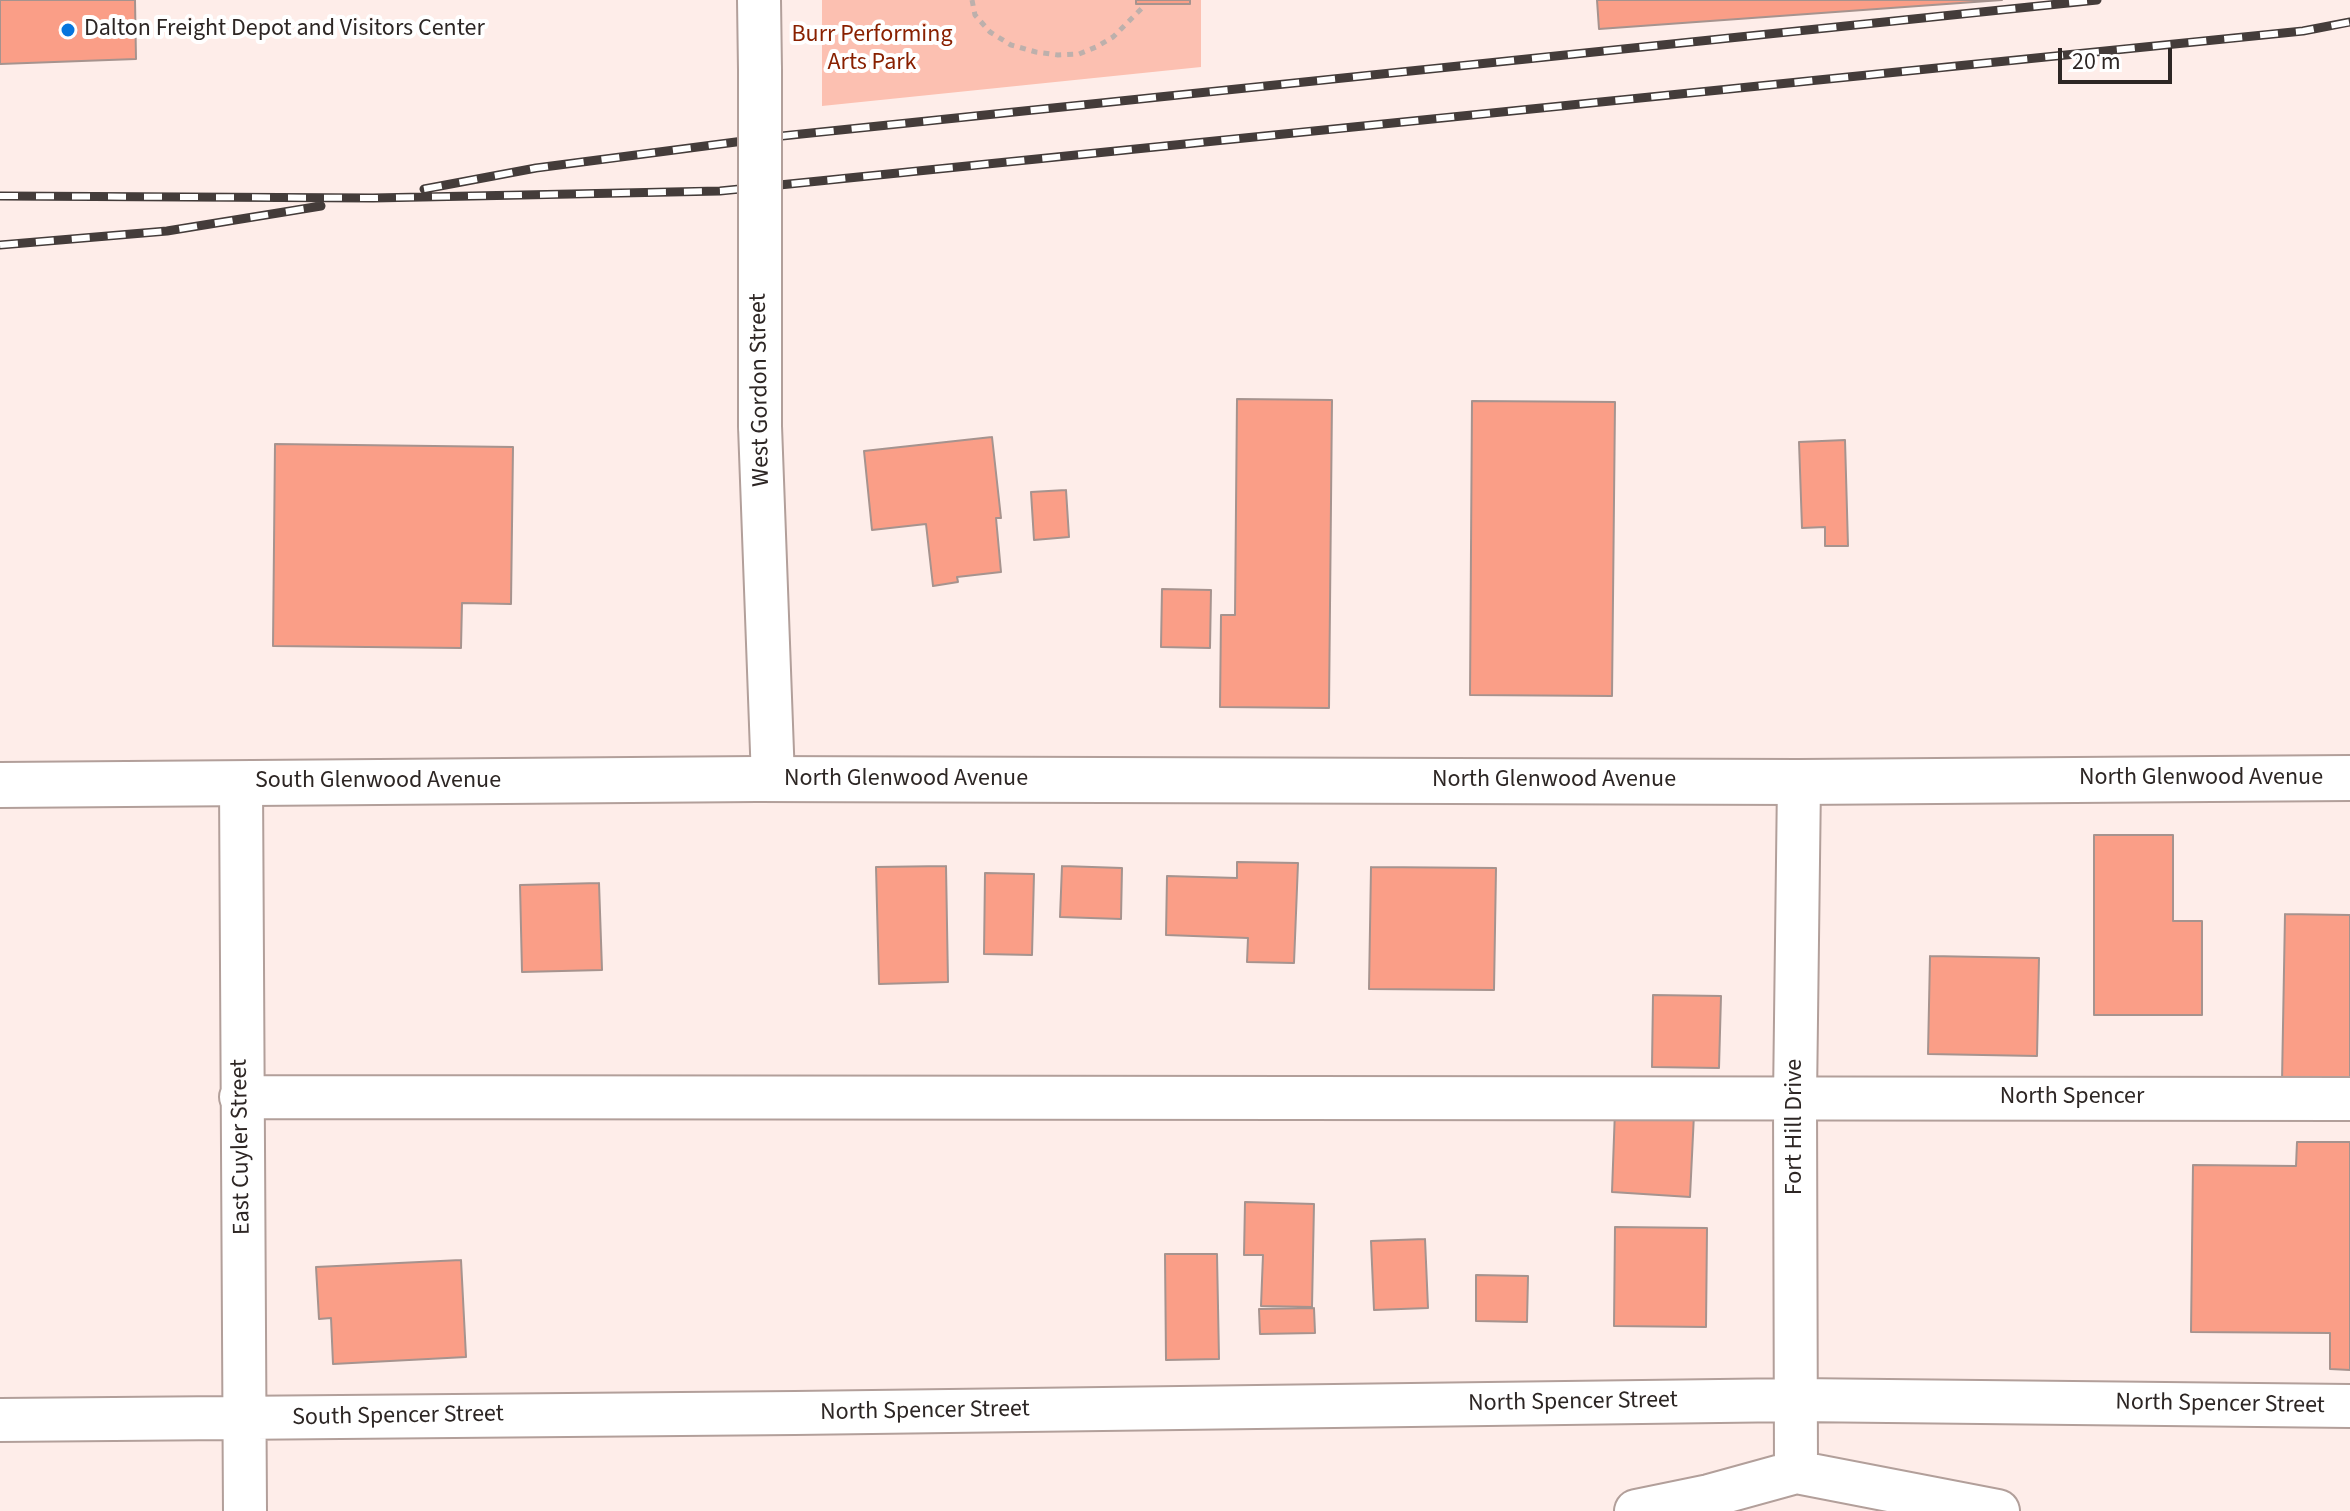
<!DOCTYPE html>
<html>
<head>
<meta charset="utf-8">
<style>
	body { margin:0 }
	#map { position:relative; width:2350px; height:1511px; overflow:hidden; background:#feede9; font-family:"Source Sans 3",sans-serif }
	canvas { display:block }
	.scale { position:absolute; left:2058px; top:48px; width:114px; height:36px; box-sizing:border-box; border:4px solid #2d2624; border-top:0; padding-left:10px; font-size:24px; line-height:28px; white-space:nowrap; color:#2d2624; -webkit-text-stroke:6px #fff; paint-order:stroke }
</style>
</head>
<body>
<div id="map">
<canvas width="2350" height="1511"></canvas>
<div class="scale">20 m</div>
</div>
<script>
const g = document.querySelector('canvas').getContext('2d');
g.lineJoin = 'round';
function fillPath(path, color) {
  g.fillStyle = color;
  g.fill(path, 'evenodd');
}
function poly(rows) {
  const path = new Path2D();
  for (const r of rows) {
    path.moveTo(r[0], r[1]);
    for (let i = 2; i < r.length; i += 2) path.lineTo(r[i], r[i + 1]);
  }
  return path;
}
function strokePath(path, color, width, dash) {
  g.strokeStyle = color;
  g.lineWidth = width;
  g.lineCap = dash ? 'butt' : 'round';
  g.setLineDash(dash || []);
  g.stroke(path);
}
function drawText(font, color, halo, rows, align = 'center') {
  g.font = font + ' "Source Sans 3",sans-serif';
  g.lineWidth = 8;
  g.setLineDash([]);
  g.textBaseline = 'middle';
  g.strokeStyle = halo;
  g.fillStyle = color;
  for (const [text, x, y, turn = 0] of rows) {
    g.save();
    g.translate(x, y);
    g.rotate((+turn || 0) * Math.PI / 180);
    g.textAlign = isNaN(turn) ? turn : align;
    if (halo) g.strokeText(text, 0, 0);
    g.fillText(text, 0, 0);
    g.restore();
  }
}
fillPath(poly([
	[822,0,1201,0,1201,67,822,106]
]), '#fcc0b1');
const building = poly([
	[0,0,135,0,136,59,0,64,0,0],
	[1136,0,1190,0,1190,4,1136,4,1136,0],
	[1597,0,2002,0,1599,29,1597,0],
	[1237,399,1332,400,1329,708,1220,707,1221,615,1235,615,1237,399],
	[1472,401,1615,402,1612,696,1470,695,1472,401],
	[992,437,1001,518,996,518,1001,572,957,577,958,582,933,586,926,524,872,530,864,451,992,437],
	[1845,440,1848,546,1825,546,1825,527,1802,528,1799,442,1845,440],
	[275,444,513,447,511,604,462,603,461,648,273,646,275,444],
	[1066,490,1069,537,1034,540,1031,492,1066,490],
	[1162,589,1211,590,1210,648,1161,647,1162,589],
	[2094,835,2173,835,2173,921,2202,921,2202,1015,2094,1015,2094,835],
	[1237,862,1298,863,1294,963,1247,962,1248,938,1166,935,1167,876,1237,878,1237,862],
	[946,866,948,982,879,984,876,867,946,866],
	[1062,866,1122,868,1121,919,1060,917,1062,866],
	[1371,867,1496,868,1494,990,1369,989,1371,867],
	[985,873,1034,874,1032,955,984,954,985,873],
	[599,883,602,970,522,972,520,885,599,883],
	[2285,914,2350,915,2350,1083,2282,1082,2285,914],
	[1930,956,2039,958,2037,1056,1928,1054,1930,956],
	[1653,995,1721,996,1719,1068,1652,1067,1653,995],
	[1615,1110,1694,1114,1690,1197,1612,1192,1615,1110],
	[2297,1142,2350,1142,2350,1370,2330,1369,2330,1333,2191,1332,2193,1165,2296,1166,2297,1142],
	[1245,1202,1314,1204,1312,1307,1261,1306,1263,1255,1244,1255,1245,1202],
	[1615,1227,1707,1228,1706,1327,1614,1326,1615,1227],
	[1425,1239,1428,1308,1374,1310,1371,1241,1425,1239],
	[1165,1254,1217,1254,1219,1359,1166,1360,1165,1254],
	[461,1260,466,1357,333,1364,331,1318,319,1319,316,1267,461,1260],
	[1476,1275,1528,1276,1527,1322,1476,1321,1476,1275],
	[1314,1308,1315,1333,1260,1334,1259,1309,1314,1308]
]);
fillPath(building, '#fa9e87');
strokePath(building, '#a6938e', 2);
const street = poly([
	[759,0,760,70],
	[760,426,773,779],
	[241,783,245,1511],
	[241,1097,2350,1099],
	[0,1420,795,1413,1796,1400,2350,1406],
	[1796,1472,1795,1098,1799,782],
	[1636,1511,1709,1496,1796,1472,1998,1511]
]);
const primary = poly([
	[0,785,757,779,1799,782,2350,778]
]);
strokePath(street, '#b29f9a', 46);
strokePath(primary, '#b29f9a', 48);
strokePath(poly([
	[972,0,975,15,990,32,1011,45,1036,52,1058,55,1079,54,1096,47,1113,37,1143,7]
]), '#bdb0ac', 5, [6, 6]);
strokePath(street, '#fff', 42);
strokePath(primary, '#fff', 44);
const rail = poly([
	[424,189,536,168,782,136,2097,0],
	[0,196,373,198,720,191,2303,31,2350,22],
	[0,245,167,231,321,206]
]);
strokePath(rail, '#443c3a', 9);
strokePath(rail, '#fff', 6, [18]);
const streetBridge = poly([
	[760,70,760,426]
]);
strokePath(streetBridge, '#b29f9a', 46, []);
strokePath(streetBridge, '#fff', 42);
for (const [x, y, r, color] of [
	[68,30,8,"#0775dd"]
]) {
  const dot = new Path2D();
  dot.arc(x, y, r, 0, 2 * Math.PI);
  g.fillStyle = color;
  g.fill(dot);
  strokePath(dot, '#fff', 3);
}
drawText('24px', '#2d2624', '#fff', [
	["Dalton Freight Depot and Visitors Center",84,30]
], 'left');
drawText('24px', '#892000', '#fff', [
	["Burr Performing",872,36],
	["Arts Park",872,64]
]);
drawText('24px', '#2d2624', '#fff', [
	["West Gordon Street",761,390,-91],
	["North Glenwood Avenue",2201,779],
	["North Glenwood Avenue",906,780],
	["North Glenwood Avenue",1554,781],
	["South Glenwood Avenue",378,782],
	["North Spencer",2072,1098],
	["Fort Hill Drive",1796,1127,-90],
	["East Cuyler Street",242,1147,-91],
	["North Spencer Street",1573,1403,-1],
	["North Spencer Street",2220,1405,1],
	["North Spencer Street",925,1412,-1],
	["South Spencer Street",398,1417,-1]
]);
</script>
</body>
</html>
